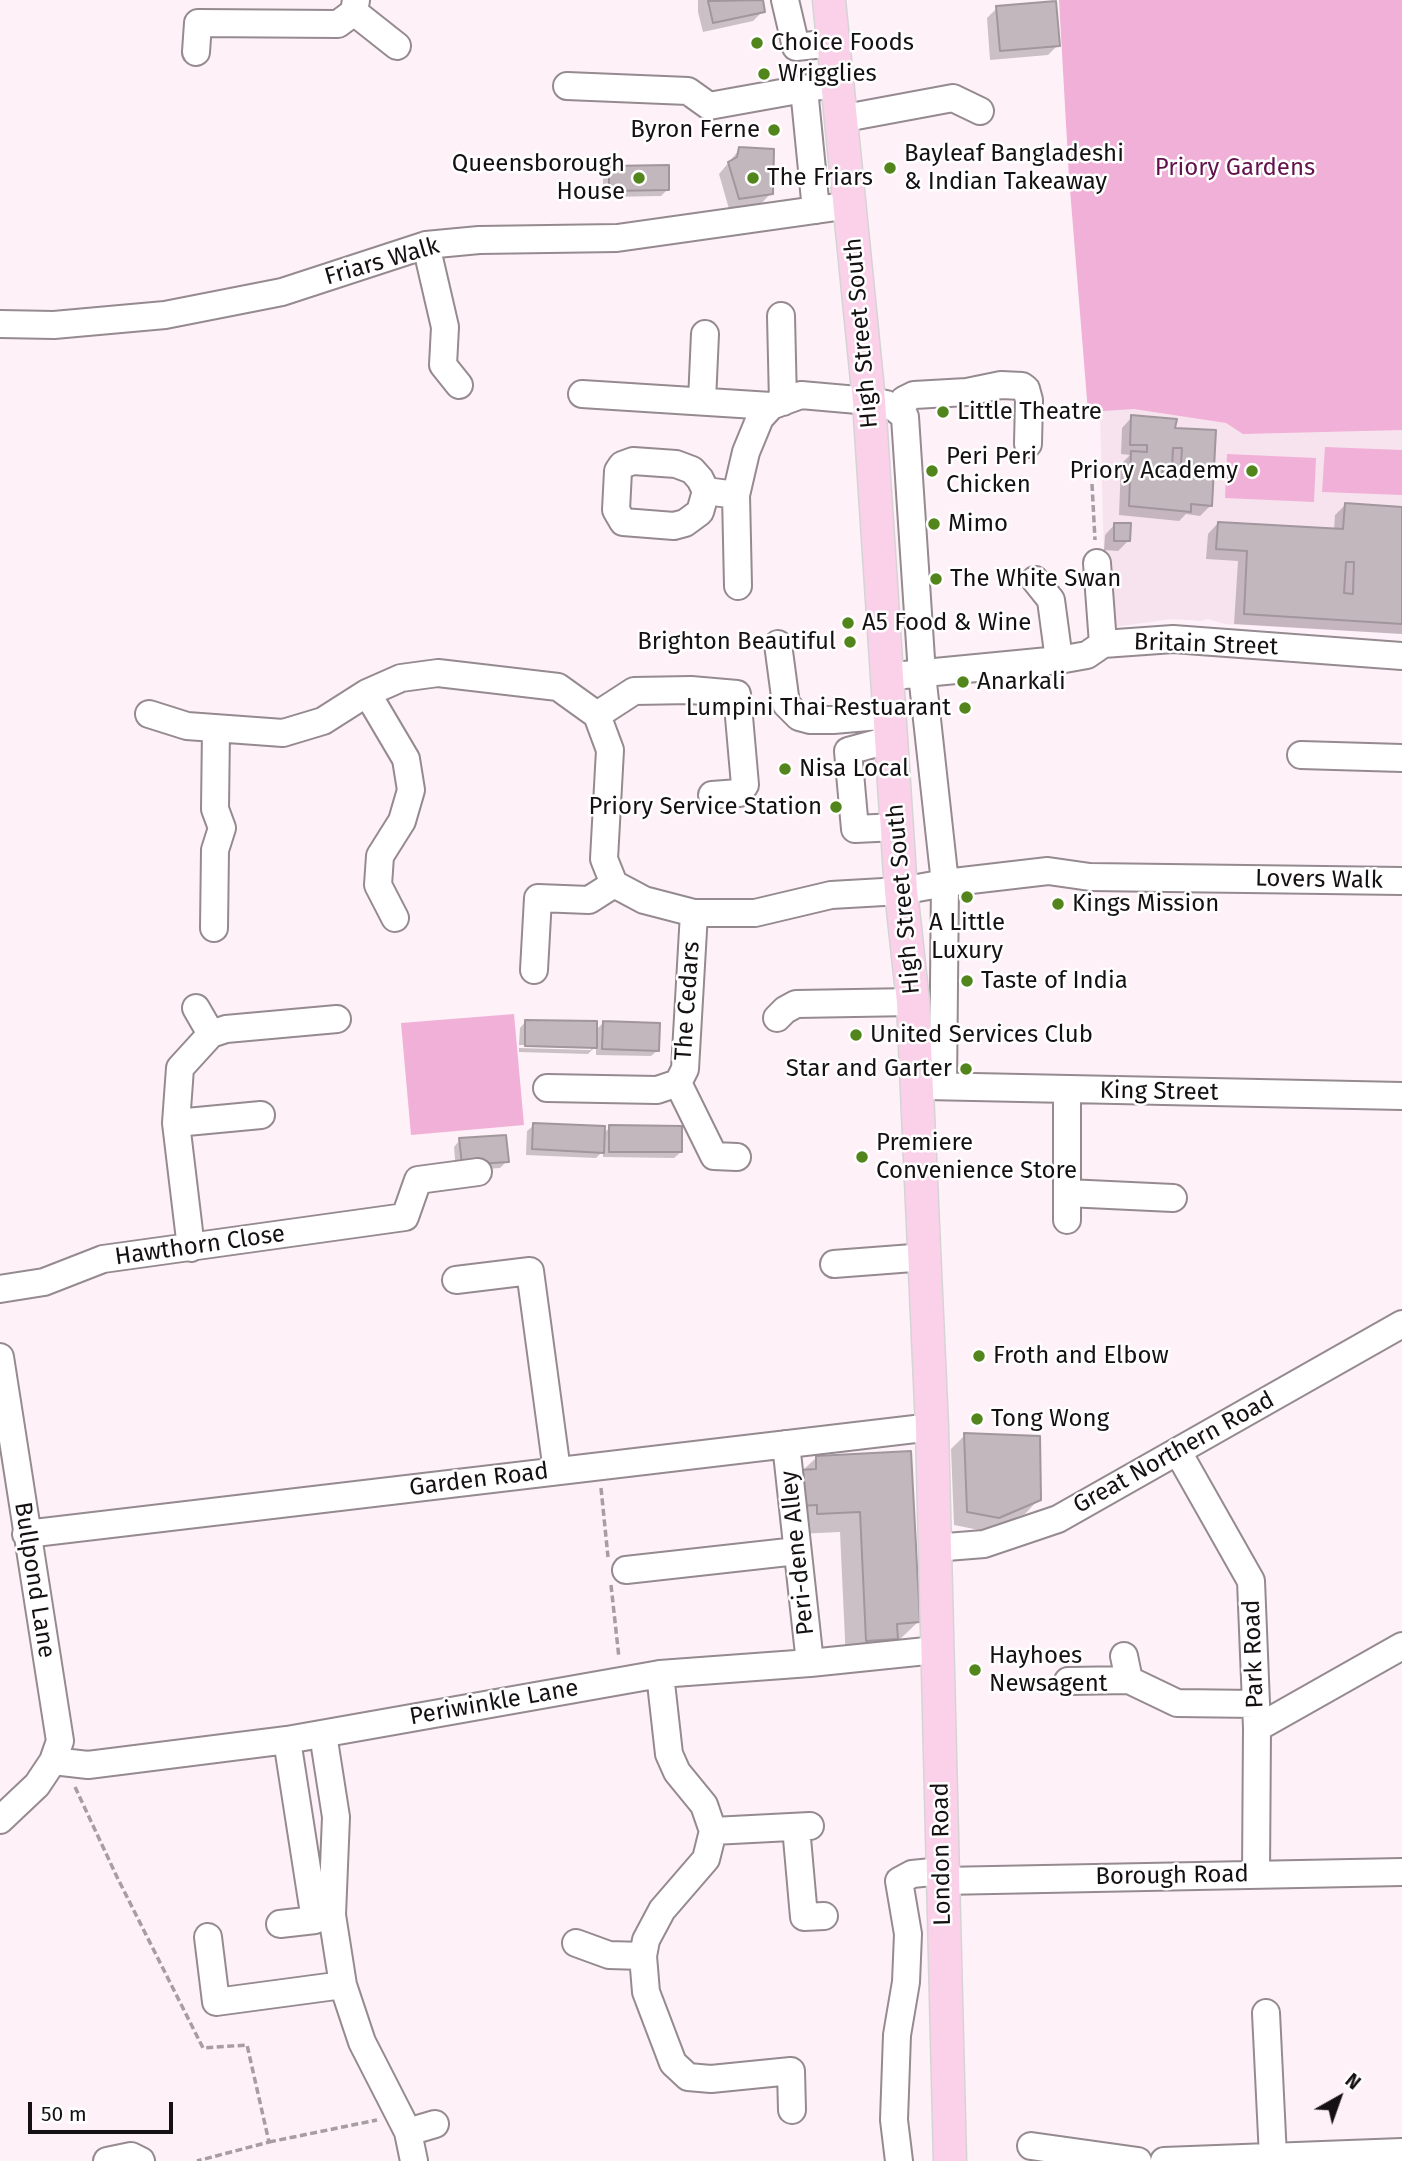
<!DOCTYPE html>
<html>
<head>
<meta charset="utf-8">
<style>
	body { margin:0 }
	#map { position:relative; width:1402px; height:2161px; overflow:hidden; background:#fef1f8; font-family:"Fira Sans",sans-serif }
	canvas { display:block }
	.north { position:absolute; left:1304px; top:2063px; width:70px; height:70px; -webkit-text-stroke:5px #fff; paint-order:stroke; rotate:40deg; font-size:19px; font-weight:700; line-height:28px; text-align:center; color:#151113 }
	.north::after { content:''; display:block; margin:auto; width:24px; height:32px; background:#151113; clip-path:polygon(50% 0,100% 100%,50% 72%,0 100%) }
	.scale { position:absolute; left:28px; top:2102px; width:145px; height:32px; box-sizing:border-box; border:4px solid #151113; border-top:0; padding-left:9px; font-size:21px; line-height:24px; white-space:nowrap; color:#151113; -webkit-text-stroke:5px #fff; paint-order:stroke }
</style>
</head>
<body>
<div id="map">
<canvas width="1402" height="2161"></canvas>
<div class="north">N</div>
<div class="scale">50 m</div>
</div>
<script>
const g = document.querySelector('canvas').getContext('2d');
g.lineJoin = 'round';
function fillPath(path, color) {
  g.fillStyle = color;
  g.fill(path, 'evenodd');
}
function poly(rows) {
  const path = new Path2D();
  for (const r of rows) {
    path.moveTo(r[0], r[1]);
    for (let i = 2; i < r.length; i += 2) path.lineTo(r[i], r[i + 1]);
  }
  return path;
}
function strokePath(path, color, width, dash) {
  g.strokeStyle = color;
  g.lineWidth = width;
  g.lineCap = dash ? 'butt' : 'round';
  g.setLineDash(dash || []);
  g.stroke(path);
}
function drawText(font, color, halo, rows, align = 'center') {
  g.font = font + ' "Fira Sans",sans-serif';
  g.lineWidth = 5;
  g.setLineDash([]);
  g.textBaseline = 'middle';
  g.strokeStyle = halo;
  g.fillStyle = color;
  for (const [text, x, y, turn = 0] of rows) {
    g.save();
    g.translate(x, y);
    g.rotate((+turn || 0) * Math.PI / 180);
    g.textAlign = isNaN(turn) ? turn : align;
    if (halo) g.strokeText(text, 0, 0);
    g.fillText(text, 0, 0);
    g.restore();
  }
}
fillPath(poly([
	[1402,180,1402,634,1225,624,1208,619,1201,621,1172,619,1106,628,1098,344]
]), '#f7e3ee');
fillPath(poly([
	[1059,0,1402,0,1402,430,1243,434,1226,423,1134,409,1088,412,1069,177],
	[1325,447,1402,450,1402,495,1322,492],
	[1227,454,1316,458,1314,502,1225,498],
	[514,1014,524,1125,411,1135,401,1023]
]), '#f1b0d7');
fillPath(poly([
	[698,0,761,0,763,11,753,21,703,32,698,12],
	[997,8,1058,45,1048,55,990,60,987,18],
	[740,149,771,193,761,204,729,209,719,174],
	[609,168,667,190,661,196,603,197,603,175],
	[1132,417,1173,429,1210,506,1200,516,1186,514,1179,521,1119,515,1121,464,1130,455,1121,454,1122,428],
	[1172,466,1171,480,1161,480,1161,477],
	[1345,505,1402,508,1402,634,1234,624,1238,561,1206,559,1208,534,1218,523,1334,530,1335,515],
	[1115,524,1128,541,1118,551,1104,550,1105,535],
	[526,1021,595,1031,603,1023,658,1050,651,1056,596,1055,596,1046,588,1054,519,1052,519,1048,591,1050,591,1046,519,1045,520,1028],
	[534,1125,603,1134,610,1127,681,1152,674,1158,603,1157,603,1151,596,1158,526,1155,527,1131],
	[460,1140,507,1161,500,1168,456,1171,454,1147],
	[965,1435,1039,1499,1025,1514,984,1531,954,1525,951,1449],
	[910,1453,918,1622,897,1642,846,1661,840,1532,797,1534,796,1525,780,1526,778,1493,816,1458]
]), '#0003');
const building = poly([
	[763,0,765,12,713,23,708,1,763,0],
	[1056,1,1060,46,1000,51,996,6,1056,1],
	[739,147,774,149,773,194,739,199,728,162,737,157,739,147],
	[669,165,669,190,609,191,609,166,669,165],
	[1131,415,1177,419,1175,428,1216,430,1212,506,1191,504,1191,512,1129,506,1131,451,1147,452,1147,445,1130,445,1131,415],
	[1173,448,1182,448,1180,479,1162,478,1163,468,1172,468,1173,448],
	[1345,503,1402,507,1402,624,1244,614,1247,551,1216,549,1218,522,1343,529,1345,503],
	[1346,562,1354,562,1353,594,1344,593,1346,562],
	[1114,523,1131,523,1130,541,1114,541,1114,523],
	[525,1020,597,1021,597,1048,525,1046,525,1020],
	[603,1021,660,1023,659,1051,602,1049,603,1021],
	[533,1123,605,1126,604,1153,532,1149,533,1123],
	[609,1125,682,1126,682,1152,609,1152,609,1125],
	[506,1135,509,1162,462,1165,459,1138,506,1135],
	[964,1433,1040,1436,1041,1500,999,1518,967,1512,964,1433],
	[911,1451,920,1622,897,1624,898,1639,866,1641,860,1512,817,1514,817,1505,800,1506,798,1470,816,1469,816,1456,911,1451]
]);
fillPath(building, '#c3b7be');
strokePath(building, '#a1969c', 2);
const minor = poly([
	[785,0,796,47,833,43],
	[354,12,397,46],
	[196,52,198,23,338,24,354,12,356,0],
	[567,86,688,91,709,106,837,83],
	[804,89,816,210],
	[840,119,953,98,980,111],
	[426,245,445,327,443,365,459,385],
	[781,316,783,402],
	[0,324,54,325,165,315,282,292,426,245,479,240,617,238,851,205],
	[582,394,771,406],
	[702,401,705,334],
	[898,411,904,400,914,395,967,392,1001,385,1022,386,1026,389,1029,400,1028,444],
	[706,491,700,512,685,523,674,526,623,522,616,510,618,471,622,465,633,461,676,464,692,470,700,479,706,491,736,495],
	[1097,563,1103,644],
	[1035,580,1051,600,1059,660],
	[738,586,736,495,746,452,760,418,771,406,801,395,869,401,886,404,895,408,905,417,922,674,945,883,943,1086],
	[778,644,786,704,799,717,810,720,833,720,891,715],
	[904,675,1059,660,1087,655,1103,644,1173,639,1402,656],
	[367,693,406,759,411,790,402,821,380,856,378,885,395,918],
	[149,714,187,726,283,733,323,721,367,693,401,678,438,673,558,687,597,715,610,750,604,859,614,884,644,900,694,913,755,913,831,895,901,891,945,883,1048,871,1090,877,1402,881],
	[597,715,634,691,691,690,737,694,745,785,739,793,712,795],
	[892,739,848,751,855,829,897,827],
	[1301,755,1402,758],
	[214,928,215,850,222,828,215,809,216,729],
	[534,970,538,898,589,900,614,884],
	[196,1008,211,1034],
	[777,1018,785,1010,796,1004,913,1002],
	[678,1083,714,1156,737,1157],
	[926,1086,1402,1096],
	[547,1088,657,1090,678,1083,685,1069,694,913],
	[176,1123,261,1115],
	[1067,1193,1173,1198],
	[1067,1220,1067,1090],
	[191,1248,176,1123,180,1068,211,1034,226,1029,337,1019],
	[834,1264,926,1257],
	[456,1280,530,1271,557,1471],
	[0,1289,44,1282,103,1259,405,1217,418,1180,478,1172],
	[0,1357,60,1741,53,1761,37,1785,0,1820],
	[786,1444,810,1663],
	[1178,1452,1251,1581,1257,1728,1256,1875],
	[26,1534,932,1427],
	[934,1548,984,1544,1058,1519,1402,1324],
	[626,1570,797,1551],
	[1124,1656,1129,1680,1177,1703,1256,1704],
	[660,1674,669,1754,677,1772,704,1805,713,1831,706,1859,662,1910,646,1940,643,1956,646,1992,673,2063,688,2077,711,2079,791,2071,792,2110],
	[1068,1681,1129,1680],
	[1257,1728,1402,1646],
	[323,1734,336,1817,332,1915,343,1985,362,2042,408,2132,414,2161],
	[53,1761,88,1765,287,1740,660,1674,810,1663,936,1650],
	[796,1827,804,1917,824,1916],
	[713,1831,810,1826],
	[942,1881,1402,1872],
	[280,1924,315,1920,287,1740],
	[208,1937,216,2002,343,1985],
	[576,1943,609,1955,643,1956],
	[1266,2013,1273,2157],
	[408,2132,435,2124],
	[1031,2146,1138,2161],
	[107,2161,131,2156,141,2161],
	[899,2161,894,2120,897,2035,906,1982,908,1934,899,1881,912,1874,942,1871],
	[1164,2161,1402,2152]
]);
const major = poly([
	[829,0,869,401,901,891,913,1002,932,1427,950,2161]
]);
strokePath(minor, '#958a90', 30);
strokePath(major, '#d5d4d5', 35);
strokePath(poly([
	[1092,484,1095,540],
	[601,1488,608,1557],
	[611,1585,619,1658],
	[75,1787,117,1877,203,2048,247,2045,269,2142,197,2161],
	[269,2142,377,2120]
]), '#a79da2', 3.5, [7, 3.5]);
strokePath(minor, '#fff', 26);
strokePath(major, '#fad1e9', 32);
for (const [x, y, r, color] of [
	[757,43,7,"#52851b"],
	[764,74,7,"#52851b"],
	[774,130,7,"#52851b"],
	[890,168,7,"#52851b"],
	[639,178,7,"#52851b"],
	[753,178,7,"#52851b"],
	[943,412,7,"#52851b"],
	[932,471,7,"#52851b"],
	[1252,471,7,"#52851b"],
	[934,524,7,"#52851b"],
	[936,579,7,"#52851b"],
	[848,623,7,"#52851b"],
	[850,642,7,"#52851b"],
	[963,682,7,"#52851b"],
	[965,708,7,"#52851b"],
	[785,769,7,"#52851b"],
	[836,807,7,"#52851b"],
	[967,897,7,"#52851b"],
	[1058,904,7,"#52851b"],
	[967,981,7,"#52851b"],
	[856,1035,7,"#52851b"],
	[966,1069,7,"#52851b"],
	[862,1157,7,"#52851b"],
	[979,1356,7,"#52851b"],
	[977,1419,7,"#52851b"],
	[975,1670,7,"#52851b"]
]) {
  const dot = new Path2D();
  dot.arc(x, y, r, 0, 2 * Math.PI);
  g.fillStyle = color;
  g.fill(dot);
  strokePath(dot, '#fff', 2.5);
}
drawText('24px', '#151113', '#fff', [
	["Choice Foods",771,43],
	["Wrigglies",778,74],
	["Byron Ferne",760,130,"right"],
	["Bayleaf Bangladeshi",904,154],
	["& Indian Takeaway",904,182],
	["Queensborough",625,164,"right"],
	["House",625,192,"right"],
	["The Friars",767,178],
	["Little Theatre",957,412],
	["Peri Peri",946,457],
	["Chicken",946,485],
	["Priory Academy",1238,471,"right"],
	["Mimo",948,524],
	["The White Swan",950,579],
	["A5 Food & Wine",862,623],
	["Brighton Beautiful",836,642,"right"],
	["Anarkali",977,682],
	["Lumpini Thai Restuarant",951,708,"right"],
	["Nisa Local",799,769],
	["Priory Service Station",822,807,"right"],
	["Kings Mission",1072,904],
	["A Little",967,923,"center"],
	["Luxury",967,951,"center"],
	["Taste of India",981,981],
	["United Services Club",870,1035],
	["Star and Garter",952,1069,"right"],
	["Premiere",876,1143],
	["Convenience Store",876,1171],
	["Froth and Elbow",993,1356],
	["Tong Wong",991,1419],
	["Hayhoes",989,1656],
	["Newsagent",989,1684]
], 'left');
drawText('24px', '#63104b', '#fff', [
	["Priory Gardens",1235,168]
]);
drawText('24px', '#151113', '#fff', [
	["Friars Walk",382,262,-16],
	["High Street South",862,333,-95],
	["Britain Street",1206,645,2],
	["Lovers Walk",1319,880,1],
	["High Street South",904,899,-95],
	["The Cedars",688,1001,-86],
	["King Street",1159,1092,1],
	["Hawthorn Close",200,1246,-8],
	["Great Northern Road",1174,1453,-29],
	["Garden Road",479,1480,-7],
	["Peri-dene Alley",798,1553,-96],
	["Bullpond Lane",34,1580,81],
	["Park Road",1254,1654,-92],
	["Periwinkle Lane",494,1703,-10],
	["London Road",942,1854,-91],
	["Borough Road",1172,1876,-1]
]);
</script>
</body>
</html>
